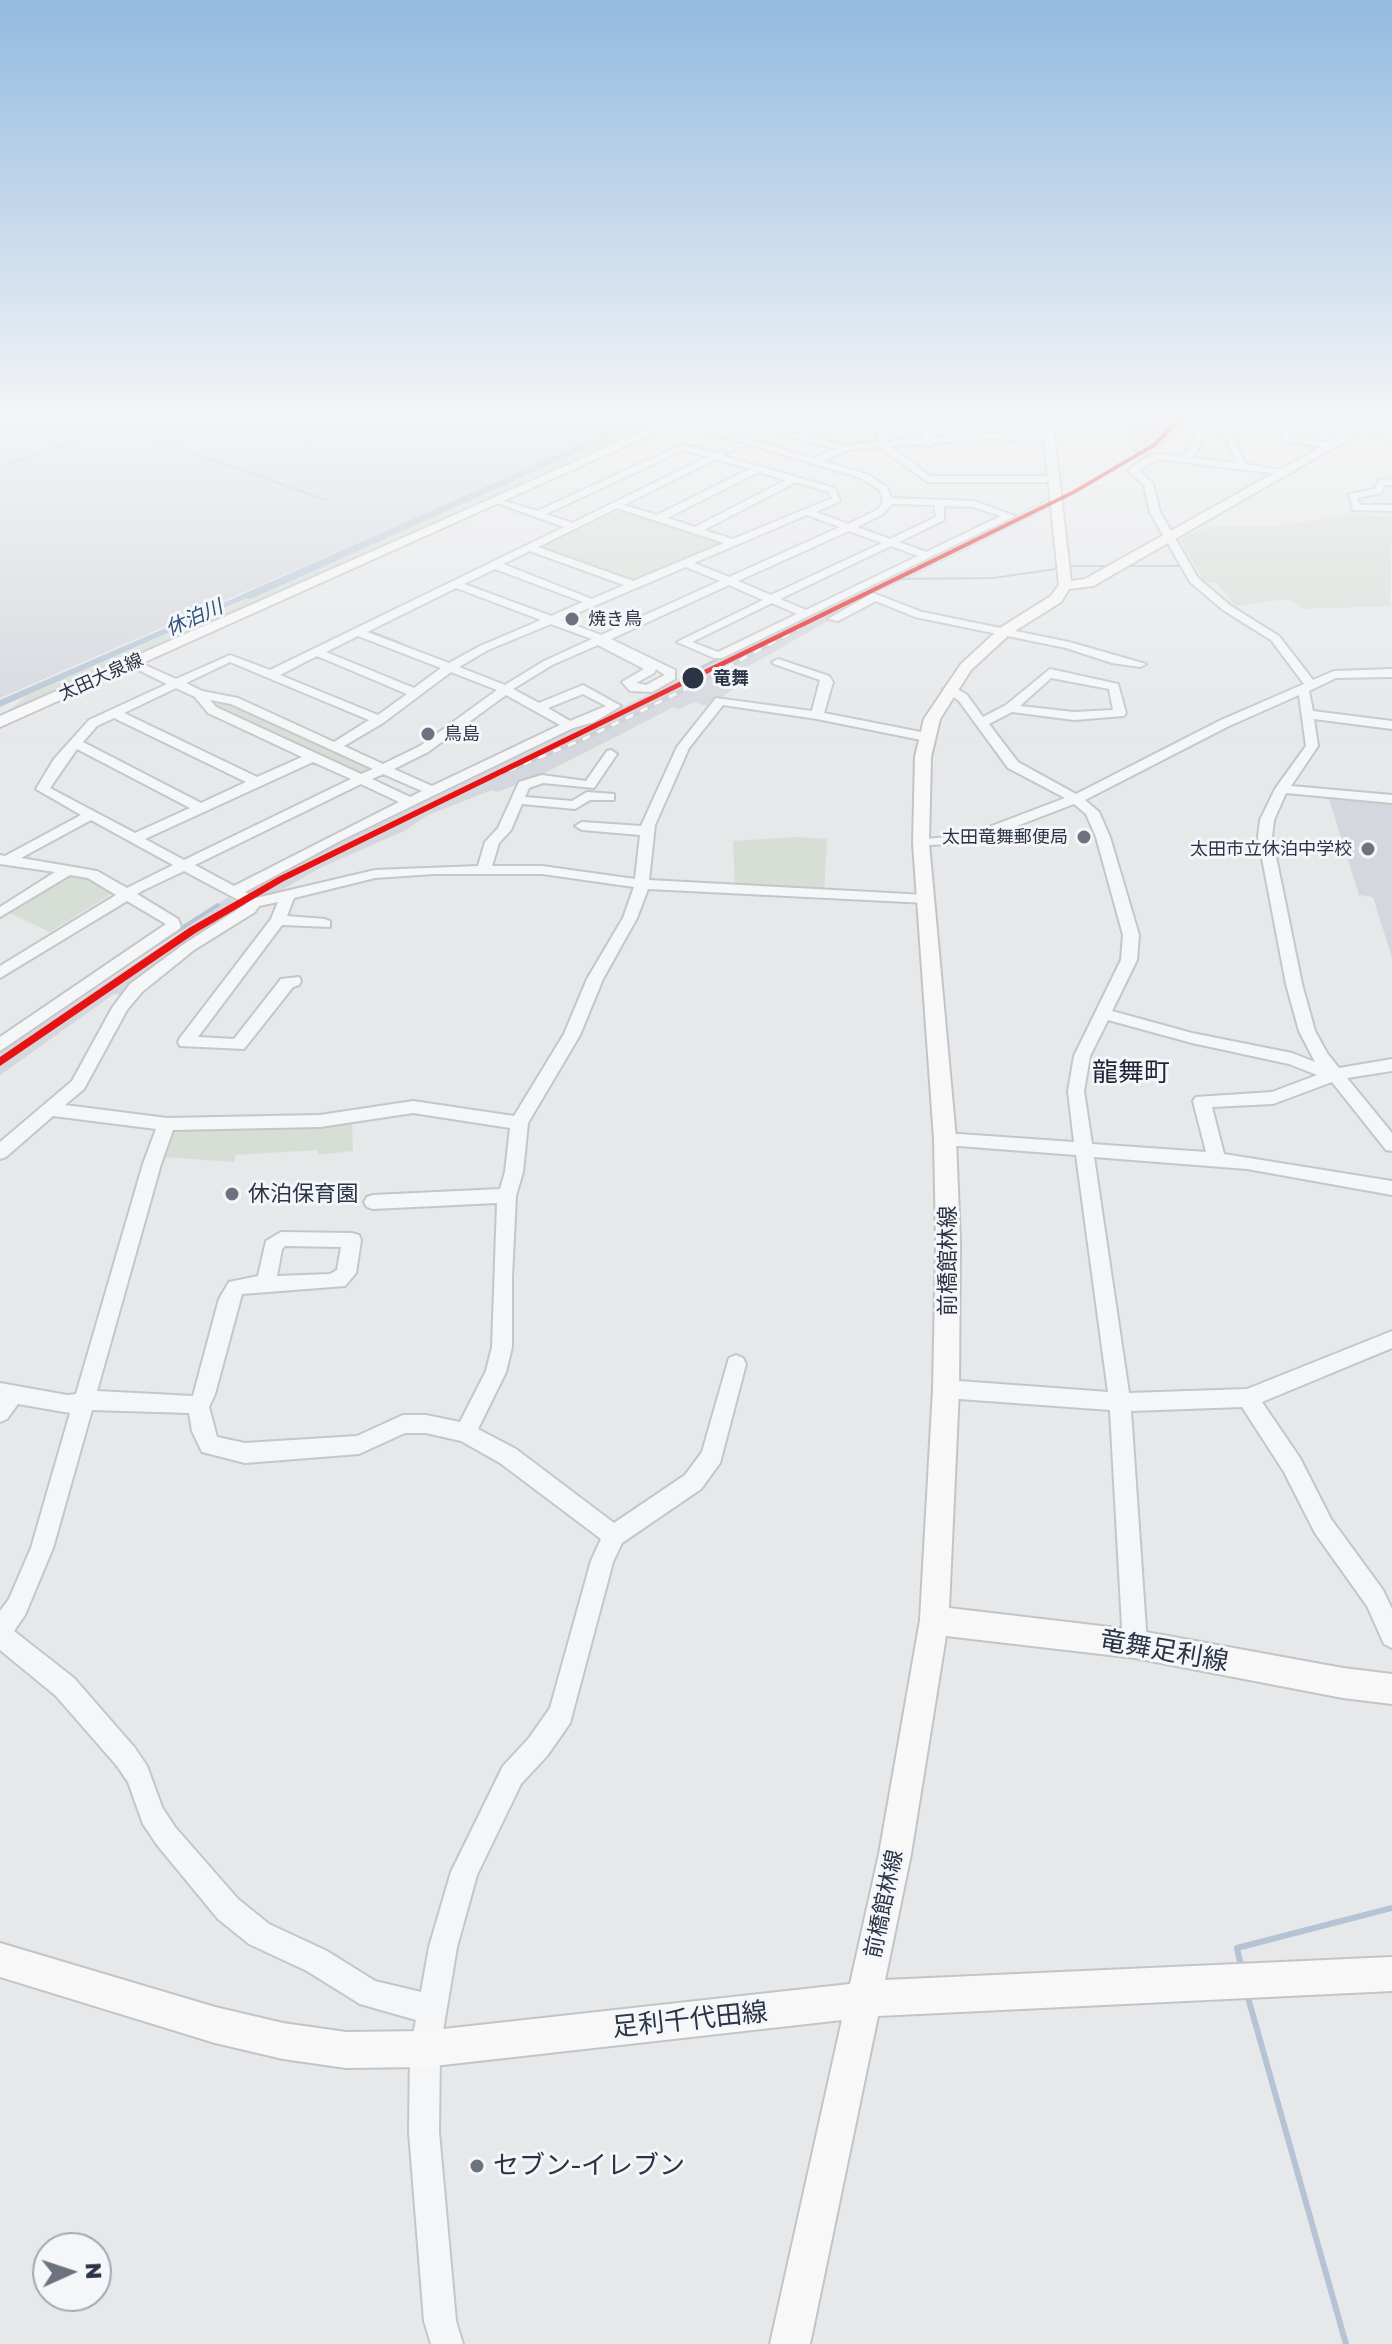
<!DOCTYPE html>
<html>
<head>
<meta charset="utf-8">
<style>
	body { margin:0 }
	#map { position:relative; width:1392px; height:2344px; overflow:hidden; background:#e6e8ea; font-family:"Golos Text",sans-serif }
	canvas { display:block }
	.north { position:absolute; left:32px; top:2232px; width:80px; height:80px; box-sizing:border-box; background:#f4f6f9; border:2px solid #a4a8b1; border-radius:50%; rotate:87deg; font-size:22px; font-weight:700; line-height:32px; text-align:center; color:#2b3445 }
	.north::after { content:''; display:block; margin:auto; width:28px; height:36px; background:#6c737f; clip-path:polygon(50% 0,100% 100%,50% 72%,0 100%) }
</style>
</head>
<body>
<div id="map">
<canvas width="1392" height="2344"></canvas>
<div class="north">N</div>
</div>
<script>
const g = document.querySelector('canvas').getContext('2d');
g.lineJoin = 'round';
function fillPath(path, color) {
  g.fillStyle = color;
  g.fill(path, 'evenodd');
}
function poly(rows) {
  const path = new Path2D();
  for (const r of rows) {
    path.moveTo(r[0], r[1]);
    for (let i = 2; i < r.length; i += 2) path.lineTo(r[i], r[i + 1]);
  }
  return path;
}
function strokePath(path, color, width, dash) {
  g.strokeStyle = color;
  g.lineWidth = width;
  g.lineCap = dash ? 'butt' : 'round';
  g.setLineDash(dash || []);
  g.stroke(path);
}
function drawText(font, color, halo, rows, align = 'center') {
  g.font = font + ' "Golos Text","Noto Sans JP",sans-serif';
  g.lineWidth = 6;
  g.setLineDash([]);
  g.textBaseline = 'middle';
  g.strokeStyle = halo;
  g.fillStyle = color;
  for (const [text, x, y, turn = 0] of rows) {
    g.save();
    g.translate(x, y);
    g.rotate((+turn || 0) * Math.PI / 180);
    g.textAlign = isNaN(turn) ? turn : align;
    if (halo) g.strokeText(text, 0, 0);
    g.fillText(text, 0, 0);
    g.restore();
  }
}
fillPath(poly([
	[0,417,647,417,0,698],
	[1176,417,1194,417,1176,436,1139,463,1133,456,1158,438],
	[1049,498,1053,504,1050,508,905,580,873,594,866,591,893,575],
	[861,591,872,596,726,679,690,674],
	[686,676,722,681,733,689,709,707,694,702,679,710,674,707,533,779,497,792,492,790,428,815,404,831,320,868,269,897,254,901,243,894,243,890],
	[1329,799,1392,804,1392,958,1373,897,1359,895],
	[228,897,242,906,240,912,125,995,114,994,0,1075,0,1053,219,907,218,904]
]), '#d4d7dd');
fillPath(poly([
	[660,417,677,417,2,716,26,696],
	[1119,417,1177,417,1166,430,1134,453],
	[622,509,728,542,631,582,539,548],
	[1355,514,1392,517,1390,606,1302,609,1288,599,1236,606,1215,582,1204,582,1180,539,1208,527,1281,525],
	[223,701,234,703,374,766,357,775,214,706],
	[797,837,827,839,824,893,735,887,733,841],
	[72,874,81,874,114,892,50,932,7,912],
	[352,1121,353,1151,317,1155,318,1150,236,1155,234,1162,163,1157,170,1129]
]), '#d6ded6');
fillPath(poly([
	[276,580,281,583,0,707,0,700]
]), '#b4c4d5');
strokePath(poly([
	[1054,431,1121,424],
	[306,441,351,425],
	[724,455,741,447],
	[0,466,120,427,326,500],
	[1072,566,1107,566],
	[1128,566,1180,566],
	[898,579,993,578,1056,569]
]), '#b4c4d5', 2);
strokePath(poly([
	[368,631,401,644],
	[692,672,722,657],
	[556,713,571,721],
	[511,758,574,728]
]), '#b4c4d5', 3);
strokePath(poly([
	[143,953,218,905]
]), '#b4c4d5', 4);
strokePath(poly([
	[1241,1966,1237,1948,1392,1908],
	[1247,1994,1346,2344]
]), '#b4c4d5', 6);
fillPath(poly([
	[642,417,657,417,253,598,248,599,241,595,642,417]
]), '#b4c4d5');
const minor = poly([
	[746,417,878,424,879,417,887,417,887,441,923,438,922,417,930,417,932,438,988,433,1050,437,1053,442,988,439,932,443,928,447,924,444,890,446,930,476,1054,476,1059,479,1054,482,928,482,879,447,851,449,822,461,867,474,887,487,891,498,974,501,1015,516,722,658,714,658,677,642,763,600,729,585,611,639,675,670,675,679,652,692,630,691,622,682,644,669,598,645,552,665,513,689,539,703,583,685,621,706,594,722,573,728,340,841,245,892,256,898,375,870,478,866,485,842,498,828,519,782,542,775,586,781,607,751,611,750,617,754,594,788,543,783,529,788,525,797,572,801,587,792,614,794,614,800,590,800,575,809,522,804,511,830,499,843,492,866,542,866,635,879,640,835,582,830,575,826,582,822,641,826,677,747,716,698,812,711,820,680,774,664,772,662,778,659,829,676,833,682,824,713,926,733,932,737,926,741,817,719,723,705,689,748,655,825,649,880,926,895,933,899,926,903,648,889,637,918,603,979,580,1035,528,1123,523,1172,516,1196,512,1277,512,1347,506,1372,478,1429,516,1449,614,1523,685,1475,702,1452,729,1358,736,1355,743,1358,746,1364,720,1463,701,1489,622,1543,613,1562,570,1723,547,1756,521,1784,477,1875,457,1947,440,2049,439,2132,456,2321,463,2344,431,2344,424,2321,409,2132,410,2049,416,2020,360,2004,307,1971,249,1944,218,1919,157,1845,143,1824,128,1782,117,1766,56,1696,0,1650,0,1611,9,1599,31,1548,70,1413,18,1404,7,1419,0,1422,0,1383,67,1395,76,1394,143,1164,156,1129,53,1116,6,1157,0,1159,0,1142,72,1081,112,1008,130,984,184,944,246,904,184,871,144,890,137,894,178,919,181,926,179,929,0,1051,0,1037,166,924,127,901,0,978,0,966,116,895,88,878,70,875,0,917,0,907,55,872,0,864,0,855,5,856,81,815,36,789,54,759,89,720,167,684,128,665,128,661,136,661,176,679,230,655,270,670,564,527,494,502,494,498,537,511,683,444,714,453,725,451,723,456,835,488,840,501,816,512,848,524,877,510,883,503,880,490,861,478,671,421,678,419,813,458,836,449,772,431,772,427,844,445,878,442,878,429,749,422,746,417],
	[684,450,707,457,572,523,546,514,684,450],
	[716,459,750,469,657,515,624,505,716,459],
	[759,472,786,480,695,527,667,518,759,472],
	[796,482,828,492,832,498,733,539,704,530,796,482],
	[892,504,934,505,936,517,890,539,857,527,883,514,892,504],
	[944,506,973,507,1001,516,926,552,899,542,944,520,944,506],
	[617,508,724,543,633,581,538,547,617,508],
	[807,515,840,527,729,577,694,563,807,515],
	[849,531,882,543,771,595,738,581,849,531],
	[891,546,918,556,806,610,780,599,891,546],
	[530,551,624,585,592,599,503,564,530,551],
	[686,567,720,581,601,635,561,620,686,567],
	[495,569,583,602,551,616,464,584,495,569],
	[456,588,541,620,480,646,449,663,367,632,456,588],
	[772,603,797,614,718,652,692,642,772,603],
	[551,624,592,639,544,661,505,685,459,667,488,650,551,624],
	[358,636,441,668,414,688,326,652,358,636],
	[317,656,407,694,378,715,280,675,317,656],
	[230,662,369,720,334,742,238,698,202,691,186,683,230,662],
	[656,669,665,675,646,685,636,683,654,673,656,669],
	[451,672,497,690,420,746,383,764,344,746,383,723,451,672],
	[176,688,195,697,208,713,302,757,257,777,124,713,176,688],
	[583,694,606,706,570,721,548,708,583,694],
	[506,695,560,725,432,786,394,769,428,752,506,695],
	[210,700,231,704,373,769,361,774,216,707,210,700],
	[114,718,246,782,201,803,83,742,97,726,114,718],
	[77,749,190,808,135,833,50,788,77,749],
	[313,762,351,779,184,860,145,839,313,762],
	[383,774,422,791,410,797,372,779,383,774],
	[361,784,399,802,234,886,195,865,361,784],
	[91,820,173,865,127,888,97,871,21,858,91,820],
	[434,874,542,874,634,887,623,918,587,979,564,1034,514,1116,413,1101,320,1115,167,1118,65,1105,84,1089,127,1010,142,992,194,950,255,912,259,906,278,902,271,919,180,1038,178,1042,180,1046,244,1049,293,987,299,985,301,981,299,977,281,979,234,1039,198,1037,282,925,330,927,330,921,325,919,287,916,294,898,375,878,434,874],
	[413,1113,510,1128,505,1172,500,1189,373,1195,367,1197,364,1202,367,1207,373,1209,497,1203,492,1347,486,1371,460,1422,426,1415,403,1415,357,1436,245,1443,217,1437,209,1407,215,1394,242,1294,345,1286,356,1273,361,1240,359,1235,352,1233,281,1232,266,1241,258,1276,229,1282,219,1299,193,1396,97,1391,161,1164,173,1130,320,1127,413,1113],
	[285,1246,341,1247,337,1270,330,1274,277,1276,282,1249,285,1246],
	[92,1410,189,1413,192,1431,202,1452,245,1463,359,1454,405,1433,426,1433,461,1441,500,1463,601,1539,591,1561,550,1708,529,1738,503,1766,451,1872,429,1947,421,1992,375,1981,327,1951,269,1924,238,1899,175,1827,162,1807,147,1766,135,1748,74,1678,14,1631,25,1615,53,1548,92,1410],
	[1222,417,1230,417,1231,433,1246,464,1292,472,1287,475,1158,459,1139,470,1153,484,1160,512,1198,578,1231,606,1279,636,1313,680,1334,671,1392,669,1392,677,1336,678,1309,691,1313,711,1392,721,1392,729,1314,719,1318,746,1291,786,1392,795,1392,803,1286,793,1274,820,1272,837,1302,984,1315,1031,1327,1053,1339,1068,1392,1059,1392,1071,1347,1078,1392,1133,1392,1151,1386,1150,1332,1082,1273,1104,1212,1107,1224,1154,1392,1181,1392,1195,1247,1169,1094,1157,1129,1393,1247,1389,1392,1331,1392,1348,1262,1402,1300,1458,1331,1519,1383,1590,1392,1609,1392,1648,1384,1644,1367,1606,1315,1533,1284,1472,1242,1407,1131,1411,1147,1644,1143,1652,1135,1656,1127,1652,1123,1644,1110,1410,946,1398,939,1395,936,1389,939,1383,946,1380,1108,1392,1076,1155,945,1145,936,1139,945,1133,1074,1142,1068,1091,1074,1056,1121,960,1123,935,1096,837,1086,814,1074,804,975,842,916,846,916,840,968,835,1065,798,1008,768,959,701,943,689,953,686,967,695,983,717,1006,705,1050,669,1118,684,1126,713,1124,716,1074,720,1012,712,989,724,1018,762,1076,794,1221,720,1304,684,1271,640,1223,610,1190,582,1150,512,1144,485,1128,470,1153,454,1182,456,1190,448,1198,430,1223,430,1222,417],
	[1204,435,1224,435,1237,463,1191,458,1198,449,1204,435],
	[1051,678,1109,689,1113,710,1074,712,1020,706,1051,678],
	[1299,695,1306,746,1275,789,1260,820,1258,837,1286,984,1299,1031,1315,1062,1292,1053,1192,1033,1112,1011,1137,960,1139,935,1110,837,1099,812,1085,800,1229,726,1299,695],
	[1108,1020,1192,1043,1289,1064,1317,1075,1272,1092,1196,1097,1193,1101,1206,1152,1092,1144,1084,1091,1090,1056,1108,1020],
	[1296,417,1321,417,1291,423,1290,437,1334,443,1337,448,1282,441,1283,421,1296,417],
	[1341,417,1352,417,1365,425,1388,430,1392,433,1392,440,1382,434,1361,430,1341,417],
	[1392,479,1392,485,1385,485,1381,493,1357,498,1360,505,1392,505,1392,511,1353,510,1349,494,1374,489,1379,481,1392,479],
	[873,593,922,612,1069,642,1146,664,1140,667,1112,663,1066,648,915,617,876,601,838,621,828,619,873,593]
]);
const major = poly([
	[676,417,690,417,0,727,0,716,676,417],
	[1042,417,1052,417,1071,581,1085,579,1374,417,1387,417,1093,586,1069,589,1061,602,1010,634,971,670,940,719,931,757,929,843,956,1139,960,1242,959,1389,949,1608,1135,1630,1343,1668,1392,1674,1392,1704,1343,1698,1135,1658,946,1636,911,1854,885,1980,1392,1957,1392,1991,878,2016,810,2344,770,2344,842,2020,425,2067,346,2068,283,2059,215,2043,0,1977,0,1943,215,2007,283,2023,346,2032,425,2031,850,1984,879,1854,920,1620,933,1389,936,1242,934,1139,913,843,915,757,924,719,961,664,1000,628,1051,596,1059,585,1042,417]
]);
strokePath(minor, '#c4c6c8', 4);
strokePath(major, '#c2c5c8', 4);
fillPath(minor, '#f5f6f7');
fillPath(major, '#f8f8f8');
const rail = poly([
	[450,795,586,738,700,682,803,626]
]);
strokePath(rail, '#cecfd2', 5);
strokePath(rail, '#f4f6f9', 3, [8]);
fillPath(poly([
	[1179,417,1185,417,1156,446,1076,493,284,881,197,932,0,1066,0,1057,189,928,278,877,1072,491,1152,444,1179,417]
]), '#e71212');
const sky = g.createLinearGradient(0, 0, 0, 745);
sky.addColorStop(0, '#93bae0');
sky.addColorStop(0.56, '#f4f5f6');
sky.addColorStop(1, '#f4f5f600');
g.fillStyle = sky;
g.fillRect(0, 0, 1392, 745);
for (const [x, y, r, color] of [
	[572,619,8,"#6c737f"],
	[693,678,12,"#2b3445"],
	[428,734,8,"#6c737f"],
	[1084,837,8,"#6c737f"],
	[1368,849,8,"#6c737f"],
	[232,1194,8,"#6c737f"],
	[477,2166,8,"#6c737f"]
]) {
  const dot = new Path2D();
  dot.arc(x, y, r, 0, 2 * Math.PI);
  g.fillStyle = color;
  g.fill(dot);
  strokePath(dot, '#f4f6f9', 3);
}
drawText('18px', '#2b3445', '#f4f6f9', [
	["焼き鳥",588,619],
	["鳥島",444,734],
	["太田竜舞郵便局",1068,837,"right"],
	["太田市立休泊中学校",1352,849,"right"]
], 'left');
drawText('18px', '#2b3445', '#f4f6f9', [
	["太田大泉線",101,677,-24]
]);
drawText('bold 18px', '#2b3445', '#f4f6f9', [
	["竜舞",713,678]
], 'left');
drawText('italic 20px', '#34527a', '#f4f6f9', [
	["休泊川",194,618,-24]
]);
drawText('22px', '#2b3445', '#f4f6f9', [
	["休泊保育園",248,1194]
], 'left');
drawText('22px', '#2b3445', '#f4f6f9', [
	["前橋館林線",948,1261,-90],
	["前橋館林線",884,1904,-78]
]);
drawText('26px', '#1d2536', '#f4f6f9', [
	["龍舞町",1131,1073]
]);
drawText('26px', '#2b3445', '#f4f6f9', [
	["竜舞足利線",1164,1651,10],
	["足利千代田線",690,2020,-6]
]);
drawText('26px', '#2b3445', '#f4f6f9', [
	["セブン-イレブン",493,2166]
], 'left');
</script>
</body>
</html>
